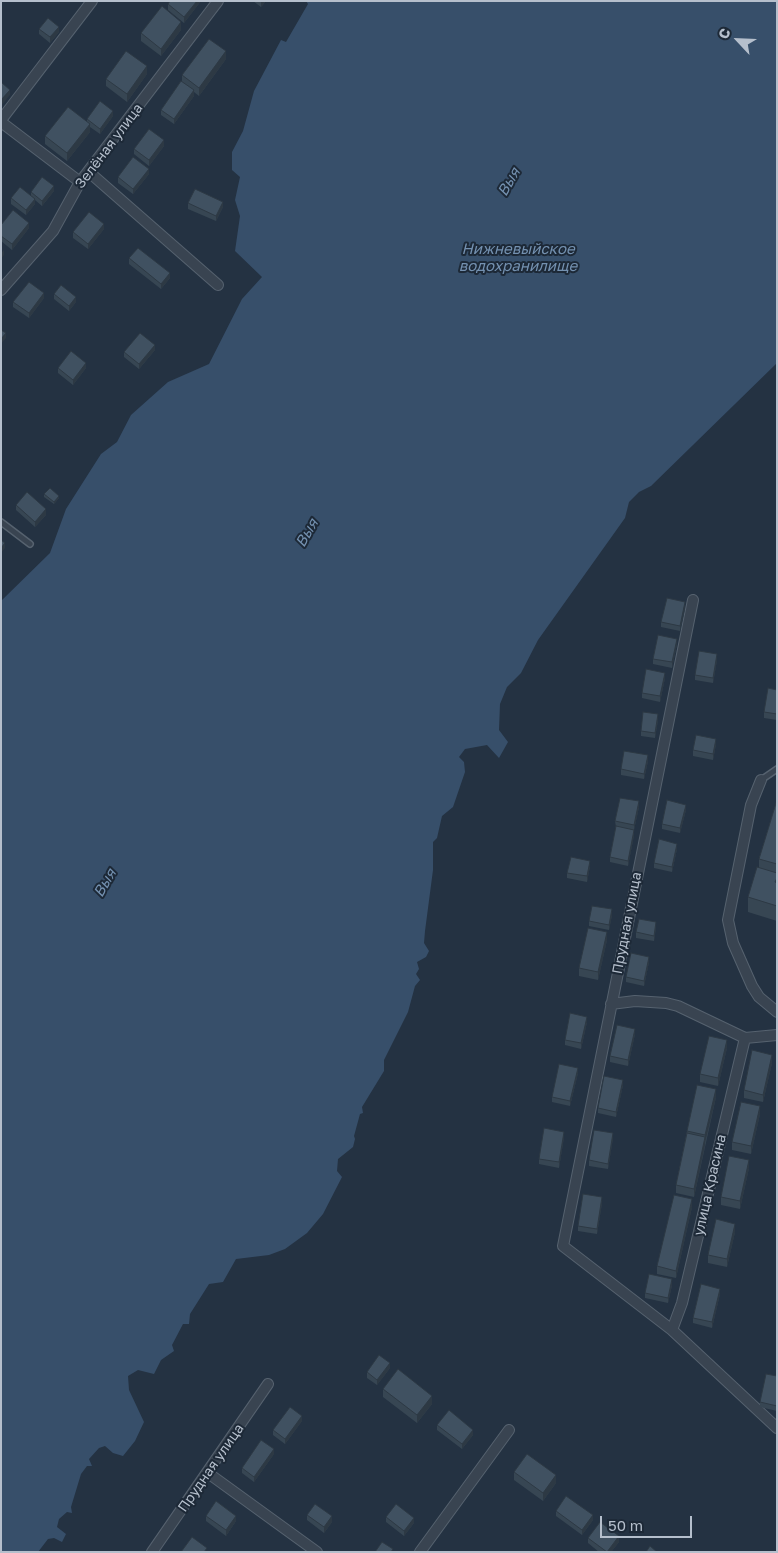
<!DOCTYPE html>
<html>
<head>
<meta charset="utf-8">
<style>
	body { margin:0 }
	#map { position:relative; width:778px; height:1553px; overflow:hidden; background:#243242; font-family:"Golos Text",sans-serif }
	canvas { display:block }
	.frame { position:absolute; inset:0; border:2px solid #b5bfcc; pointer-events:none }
	.north { position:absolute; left:713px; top:15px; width:50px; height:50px; -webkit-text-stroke:4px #1d2937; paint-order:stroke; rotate:295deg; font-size:14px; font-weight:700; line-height:20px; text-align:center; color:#b5bfcc }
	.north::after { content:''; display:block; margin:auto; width:18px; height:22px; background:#b5bfcc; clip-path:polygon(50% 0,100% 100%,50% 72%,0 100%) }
	.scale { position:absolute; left:600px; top:1516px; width:92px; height:22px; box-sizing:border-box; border:2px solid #b5bfcc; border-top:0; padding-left:6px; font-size:15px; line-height:18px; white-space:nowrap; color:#b5bfcc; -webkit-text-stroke:4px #1d2937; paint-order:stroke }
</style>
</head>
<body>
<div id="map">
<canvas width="778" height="1553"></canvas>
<div class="frame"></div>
<div class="north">С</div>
<div class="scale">50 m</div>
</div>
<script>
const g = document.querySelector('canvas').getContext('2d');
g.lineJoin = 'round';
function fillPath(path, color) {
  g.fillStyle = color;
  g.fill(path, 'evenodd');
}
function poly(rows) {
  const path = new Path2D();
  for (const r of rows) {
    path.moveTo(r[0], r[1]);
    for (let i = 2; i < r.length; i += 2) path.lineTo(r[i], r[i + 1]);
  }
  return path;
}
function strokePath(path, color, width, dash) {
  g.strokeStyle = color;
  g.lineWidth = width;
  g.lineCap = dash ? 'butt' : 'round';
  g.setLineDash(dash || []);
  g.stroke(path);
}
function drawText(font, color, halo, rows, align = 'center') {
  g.font = font + ' "Golos Text",sans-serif';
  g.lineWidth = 4;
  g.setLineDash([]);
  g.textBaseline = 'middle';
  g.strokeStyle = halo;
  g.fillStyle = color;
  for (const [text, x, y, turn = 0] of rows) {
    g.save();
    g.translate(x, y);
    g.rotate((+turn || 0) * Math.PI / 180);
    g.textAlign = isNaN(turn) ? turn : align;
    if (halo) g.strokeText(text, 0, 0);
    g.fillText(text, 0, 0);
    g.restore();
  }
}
fillPath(poly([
	[306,1,777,1,777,363,651,486,639,492,629,502,625,518,538,640,521,673,507,687,500,704,499,730,508,742,499,758,487,745,465,749,459,757,464,762,465,772,453,807,442,816,437,838,433,842,433,870,425,931,424,943,429,951,426,957,417,962,419,969,416,974,420,980,415,986,408,1012,384,1060,384,1071,362,1107,363,1113,360,1114,354,1136,355,1139,353,1147,338,1159,337,1171,342,1177,323,1214,307,1233,285,1249,269,1255,236,1259,223,1282,209,1284,190,1314,189,1324,183,1324,172,1345,174,1351,161,1360,154,1374,138,1370,128,1376,129,1390,144,1422,135,1441,123,1456,113,1453,105,1446,99,1448,89,1459,92,1466,87,1466,81,1474,71,1507,72,1513,67,1512,59,1519,57,1527,66,1534,62,1542,54,1538,48,1539,38,1552,1,1552,1,601,50,553,66,509,101,454,117,442,131,415,168,382,209,364,242,299,262,277,235,251,240,216,235,200,240,177,232,170,232,152,243,131,254,91,281,40,286,42,308,4]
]), '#374f6a');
const lane = poly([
	[1,522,30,544],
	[761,780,777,769]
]);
const street = poly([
	[1,120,92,1],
	[1,122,80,182],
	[89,172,218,285],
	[1,290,53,231,80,182,218,1],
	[693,600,563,1246,672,1330,777,1428],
	[761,780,751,805,728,920,733,943,752,986,759,997,777,1012],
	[611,1004,635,1001,666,1003,678,1006,745,1038,777,1035],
	[672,1330,682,1303,745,1038],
	[208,1473,317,1552],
	[152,1552,268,1384],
	[420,1552,509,1430]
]);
strokePath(lane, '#56626f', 8);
strokePath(street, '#56626f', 12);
strokePath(lane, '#394451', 5);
strokePath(street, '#394451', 10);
fillPath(poly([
	[201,1,184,23,168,10,168,4],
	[253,1,266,1,261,7],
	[39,29,59,32,50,43,39,34],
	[181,30,161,56,141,41,141,33],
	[226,59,199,96,194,92,194,96,174,124,161,115,161,110,182,82,182,75],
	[147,74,127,102,106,86,106,79],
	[113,116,100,134,90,127,90,132,67,161,45,144,45,136,87,121,87,119],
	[164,146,149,166,134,154,134,149],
	[149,174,133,194,118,183,118,177],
	[54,191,42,206,35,200,35,204,26,215,11,204,11,198,31,196,31,192],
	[188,203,223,207,216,221,188,209],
	[1,225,29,228,12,250,1,241],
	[104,229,88,249,73,238,73,232],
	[129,258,170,278,161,289,129,264],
	[54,294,76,302,69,311,54,299],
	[44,298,29,318,13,307,13,302],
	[155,350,139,369,124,357,124,352],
	[58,368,86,368,73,385,58,373],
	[44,494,59,498,54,504,44,497],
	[16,505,46,515,35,527,16,510],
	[685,608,680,631,661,627,661,622],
	[677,644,672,668,653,664,653,659],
	[717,660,713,683,695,680,695,675],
	[665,678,660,702,642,698,642,693],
	[777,690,777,720,764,718,764,712],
	[658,720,655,738,641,736,641,731],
	[716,744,713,760,693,756,693,750],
	[648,761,644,779,621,775,621,769],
	[777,800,777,921,748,912,748,897,759,867,759,859],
	[639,807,634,830,634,835,628,866,610,862,610,857,616,827,615,821],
	[686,810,680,833,662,829,662,824],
	[677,849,672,872,654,868,654,863],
	[590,866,587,882,567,878,567,873],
	[612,915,609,930,589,926,589,921],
	[656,927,654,941,636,938,636,932],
	[607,940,598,980,579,976,579,968],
	[649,962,644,986,626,982,626,977],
	[587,1022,581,1049,565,1045,565,1040],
	[635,1034,628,1066,610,1062,610,1056],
	[727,1048,718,1086,700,1082,700,1074],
	[772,1063,763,1102,744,1098,744,1090],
	[578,1073,570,1106,552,1102,552,1097],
	[623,1085,616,1117,598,1113,598,1108],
	[716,1097,694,1197,676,1193,676,1185,687,1131],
	[760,1114,751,1154,732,1150,732,1142],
	[564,1137,559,1168,539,1164,539,1159],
	[613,1138,608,1169,589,1166,589,1160],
	[749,1168,740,1209,721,1205,721,1197],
	[602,1203,597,1234,578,1231,578,1226],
	[692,1207,676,1278,657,1274,657,1266],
	[735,1232,727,1267,708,1263,708,1255],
	[672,1285,668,1303,645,1298,645,1293],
	[720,1294,712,1328,693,1323,693,1318],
	[390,1368,377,1385,367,1378,367,1372],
	[777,1376,777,1411,760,1407,760,1402],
	[383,1389,432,1404,417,1423,383,1397],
	[302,1421,285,1444,273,1435,273,1430],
	[437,1425,473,1435,462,1449,437,1430],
	[274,1454,254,1482,242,1473,242,1468],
	[514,1472,556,1483,543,1501,514,1480],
	[556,1511,593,1520,582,1535,556,1516],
	[307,1515,332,1522,324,1533,307,1520],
	[206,1516,236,1521,226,1536,206,1521],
	[386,1517,414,1523,404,1536,386,1522],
	[588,1538,619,1542,611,1552,599,1552,588,1543]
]), '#374653');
fillPath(poly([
	[197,1,201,1,184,23,184,17],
	[262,1,266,1,261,7,261,2],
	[181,22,181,30,161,56,161,49],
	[59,27,59,32,50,43,50,37],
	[226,51,226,59,199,96,199,88],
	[147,66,147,74,127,102,127,94],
	[10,90,10,95,1,106,1,100],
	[194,90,194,96,174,124,174,119],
	[113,111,113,116,100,134,100,129],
	[90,124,90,132,67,161,67,153],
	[164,140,164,146,149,166,149,160],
	[149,169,149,174,133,194,133,189],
	[54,186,54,191,42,206,42,201],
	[35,199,35,204,26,215,26,210],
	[223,202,223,207,216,221,216,216],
	[29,223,29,228,12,250,12,244],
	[104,224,104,229,88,249,88,244],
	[4,250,4,255,1,259,1,253],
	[170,273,170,278,161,289,161,284],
	[44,293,44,298,29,318,29,313],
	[76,297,76,302,69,311,69,306],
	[6,333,6,338,1,344,1,339],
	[155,345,155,350,139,369,139,364],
	[86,363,86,368,73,385,73,380],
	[59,496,59,498,54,504,54,502],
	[46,509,46,515,35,527,35,522],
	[5,543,5,548,1,553,1,548],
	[685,602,685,608,680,631,680,626],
	[677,639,677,644,672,668,672,662],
	[717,654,717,660,713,683,713,678],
	[665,673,665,678,660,702,660,696],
	[658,714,658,720,655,738,655,733],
	[716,739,716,744,713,760,713,754],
	[648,755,648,761,644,779,644,774],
	[639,801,639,807,634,830,634,825],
	[686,805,686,810,680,833,680,828],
	[634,830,634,835,628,866,628,861],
	[677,844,677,849,672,872,672,867],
	[590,861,590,866,587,882,587,876],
	[612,909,612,915,609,930,609,925],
	[656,922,656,927,654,941,654,936],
	[607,932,607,940,598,980,598,972],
	[649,957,649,962,644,986,644,981],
	[587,1017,587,1022,581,1049,581,1043],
	[635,1029,635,1034,628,1066,628,1060],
	[727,1040,727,1048,718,1086,718,1078],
	[772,1055,772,1063,763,1102,763,1095],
	[578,1068,578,1073,570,1106,570,1101],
	[623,1080,623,1085,616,1117,616,1112],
	[716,1089,716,1097,705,1143,705,1135],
	[760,1106,760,1114,751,1154,751,1146],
	[564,1132,564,1137,559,1168,559,1162],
	[613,1133,613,1138,608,1169,608,1164],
	[705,1137,705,1145,694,1197,694,1189],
	[749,1160,749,1168,740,1209,740,1201],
	[602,1197,602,1203,597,1234,597,1229],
	[692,1199,692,1207,676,1278,676,1271],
	[735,1224,735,1232,727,1267,727,1259],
	[672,1279,672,1285,668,1303,668,1298],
	[720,1289,720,1294,712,1328,712,1322],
	[390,1363,390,1368,377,1385,377,1380],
	[432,1396,432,1404,417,1423,417,1415],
	[302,1416,302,1421,285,1444,285,1439],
	[473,1430,473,1435,462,1449,462,1444],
	[274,1449,274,1454,254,1482,254,1477],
	[556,1475,556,1483,543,1501,543,1493],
	[593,1515,593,1520,582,1535,582,1530],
	[236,1516,236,1521,226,1536,226,1530],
	[332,1516,332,1522,324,1533,324,1527],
	[414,1518,414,1523,404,1536,404,1531],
	[619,1536,619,1542,611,1552,607,1552]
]), '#2d3944');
const building = poly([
	[170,1,197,1,184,17,168,4,170,1],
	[162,6,181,22,161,49,141,33,162,6],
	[48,18,59,27,50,37,39,29,48,18],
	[209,39,226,51,199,88,182,75,209,39],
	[126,51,147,66,127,94,106,79,126,51],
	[181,81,194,90,174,119,161,110,181,81],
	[1,82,10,90,1,100,1,82],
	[100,101,113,111,100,129,87,119,100,101],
	[68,107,90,124,67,153,45,136,68,107],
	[149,129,164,140,149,160,134,149,149,129],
	[133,157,149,169,133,189,118,177,133,157],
	[42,177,54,186,42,201,31,192,42,177],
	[20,187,35,199,26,210,11,198,20,187],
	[195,189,223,202,216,216,188,203,195,189],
	[13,210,29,223,12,244,1,236,1,225,13,210],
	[89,212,104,224,88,244,73,232,89,212],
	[138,248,170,273,161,284,129,258,138,248],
	[29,282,44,293,29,313,13,302,29,282],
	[61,285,76,297,69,306,54,294,61,285],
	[1,330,6,333,1,339,1,330],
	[140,333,155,345,139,364,124,352,140,333],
	[71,351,86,363,73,380,58,368,71,351],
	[50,488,59,496,54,502,44,494,50,488],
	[27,492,46,509,35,522,16,505,27,492],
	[1,540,5,543,1,548,1,540],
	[667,598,685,602,680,626,661,622,667,598],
	[658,635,677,639,672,662,653,659,658,635],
	[699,651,717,654,713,678,695,675,699,651],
	[646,669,665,673,660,696,642,693,646,669],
	[768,688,777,690,777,714,764,712,768,688],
	[643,712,658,714,655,733,641,731,643,712],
	[696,735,716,739,713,754,693,750,696,735],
	[624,751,648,755,644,774,621,769,624,751],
	[620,798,639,801,634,825,615,821,620,798],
	[667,800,686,805,680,828,662,824,667,800],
	[777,800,777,864,759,859,777,800],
	[616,826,634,830,628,861,610,857,616,826],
	[659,839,677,844,672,867,654,863,659,839],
	[571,857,590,861,587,876,567,873,571,857],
	[757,867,777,873,777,878,775,882,777,883,777,906,748,897,757,867],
	[592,906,612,909,609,925,589,921,592,906],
	[639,919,656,922,654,936,636,932,639,919],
	[588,928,607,932,598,972,579,968,588,928],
	[631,953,649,957,644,981,626,977,631,953],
	[570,1013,587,1017,581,1043,565,1040,570,1013],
	[617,1025,635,1029,628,1060,610,1056,617,1025],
	[709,1036,727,1040,718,1078,700,1074,709,1036],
	[752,1050,772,1055,763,1095,744,1090,752,1050],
	[559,1064,578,1068,570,1101,552,1097,559,1064],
	[604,1076,623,1080,616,1112,598,1108,604,1076],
	[697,1085,716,1089,705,1135,687,1131,697,1085],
	[741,1102,760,1106,751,1146,732,1142,741,1102],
	[544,1128,564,1132,559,1162,539,1159,544,1128],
	[594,1130,613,1133,608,1164,589,1160,594,1130],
	[687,1133,705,1137,694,1189,676,1185,687,1133],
	[729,1156,749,1160,740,1201,721,1197,729,1156],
	[583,1194,602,1197,597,1229,578,1226,583,1194],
	[674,1195,692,1199,676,1271,657,1266,674,1195],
	[716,1219,735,1224,727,1259,708,1255,716,1219],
	[649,1274,672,1279,668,1298,645,1293,649,1274],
	[701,1284,720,1289,712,1322,693,1318,701,1284],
	[379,1355,390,1363,377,1380,367,1372,379,1355],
	[398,1369,432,1396,417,1415,383,1389,398,1369],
	[766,1374,777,1376,777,1406,760,1402,766,1374],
	[290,1407,302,1416,285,1439,273,1430,290,1407],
	[449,1410,473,1430,462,1444,437,1425,449,1410],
	[261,1440,274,1449,254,1477,242,1468,261,1440],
	[527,1454,556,1475,543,1493,514,1472,527,1454],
	[566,1496,593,1515,582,1530,556,1511,566,1496],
	[216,1501,236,1516,226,1530,206,1516,216,1501],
	[315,1504,332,1516,324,1527,307,1515,315,1504],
	[396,1504,414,1518,404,1531,386,1517,396,1504],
	[600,1522,619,1536,607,1552,588,1538,600,1522],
	[192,1537,207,1548,204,1552,181,1552,192,1537],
	[382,1542,393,1549,391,1552,375,1552,382,1542],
	[650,1546,657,1552,646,1552,650,1546]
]);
fillPath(building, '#405161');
strokePath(building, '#2d3944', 1);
drawText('14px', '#b5bfcc', '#1d2937', [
	["Зелёная улица",109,146,-53],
	["Прудная улица",627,923,-79],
	["улица Красина",710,1185,-77],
	["Прудная улица",211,1468,-55]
]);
drawText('italic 15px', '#7491b0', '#1d2937', [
	["Выя",509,182,-60],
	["Нижневыйское",518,249],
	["водохранилище",518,266],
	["Выя",307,533,-60],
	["Выя",105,883,-60]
]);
</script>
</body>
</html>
